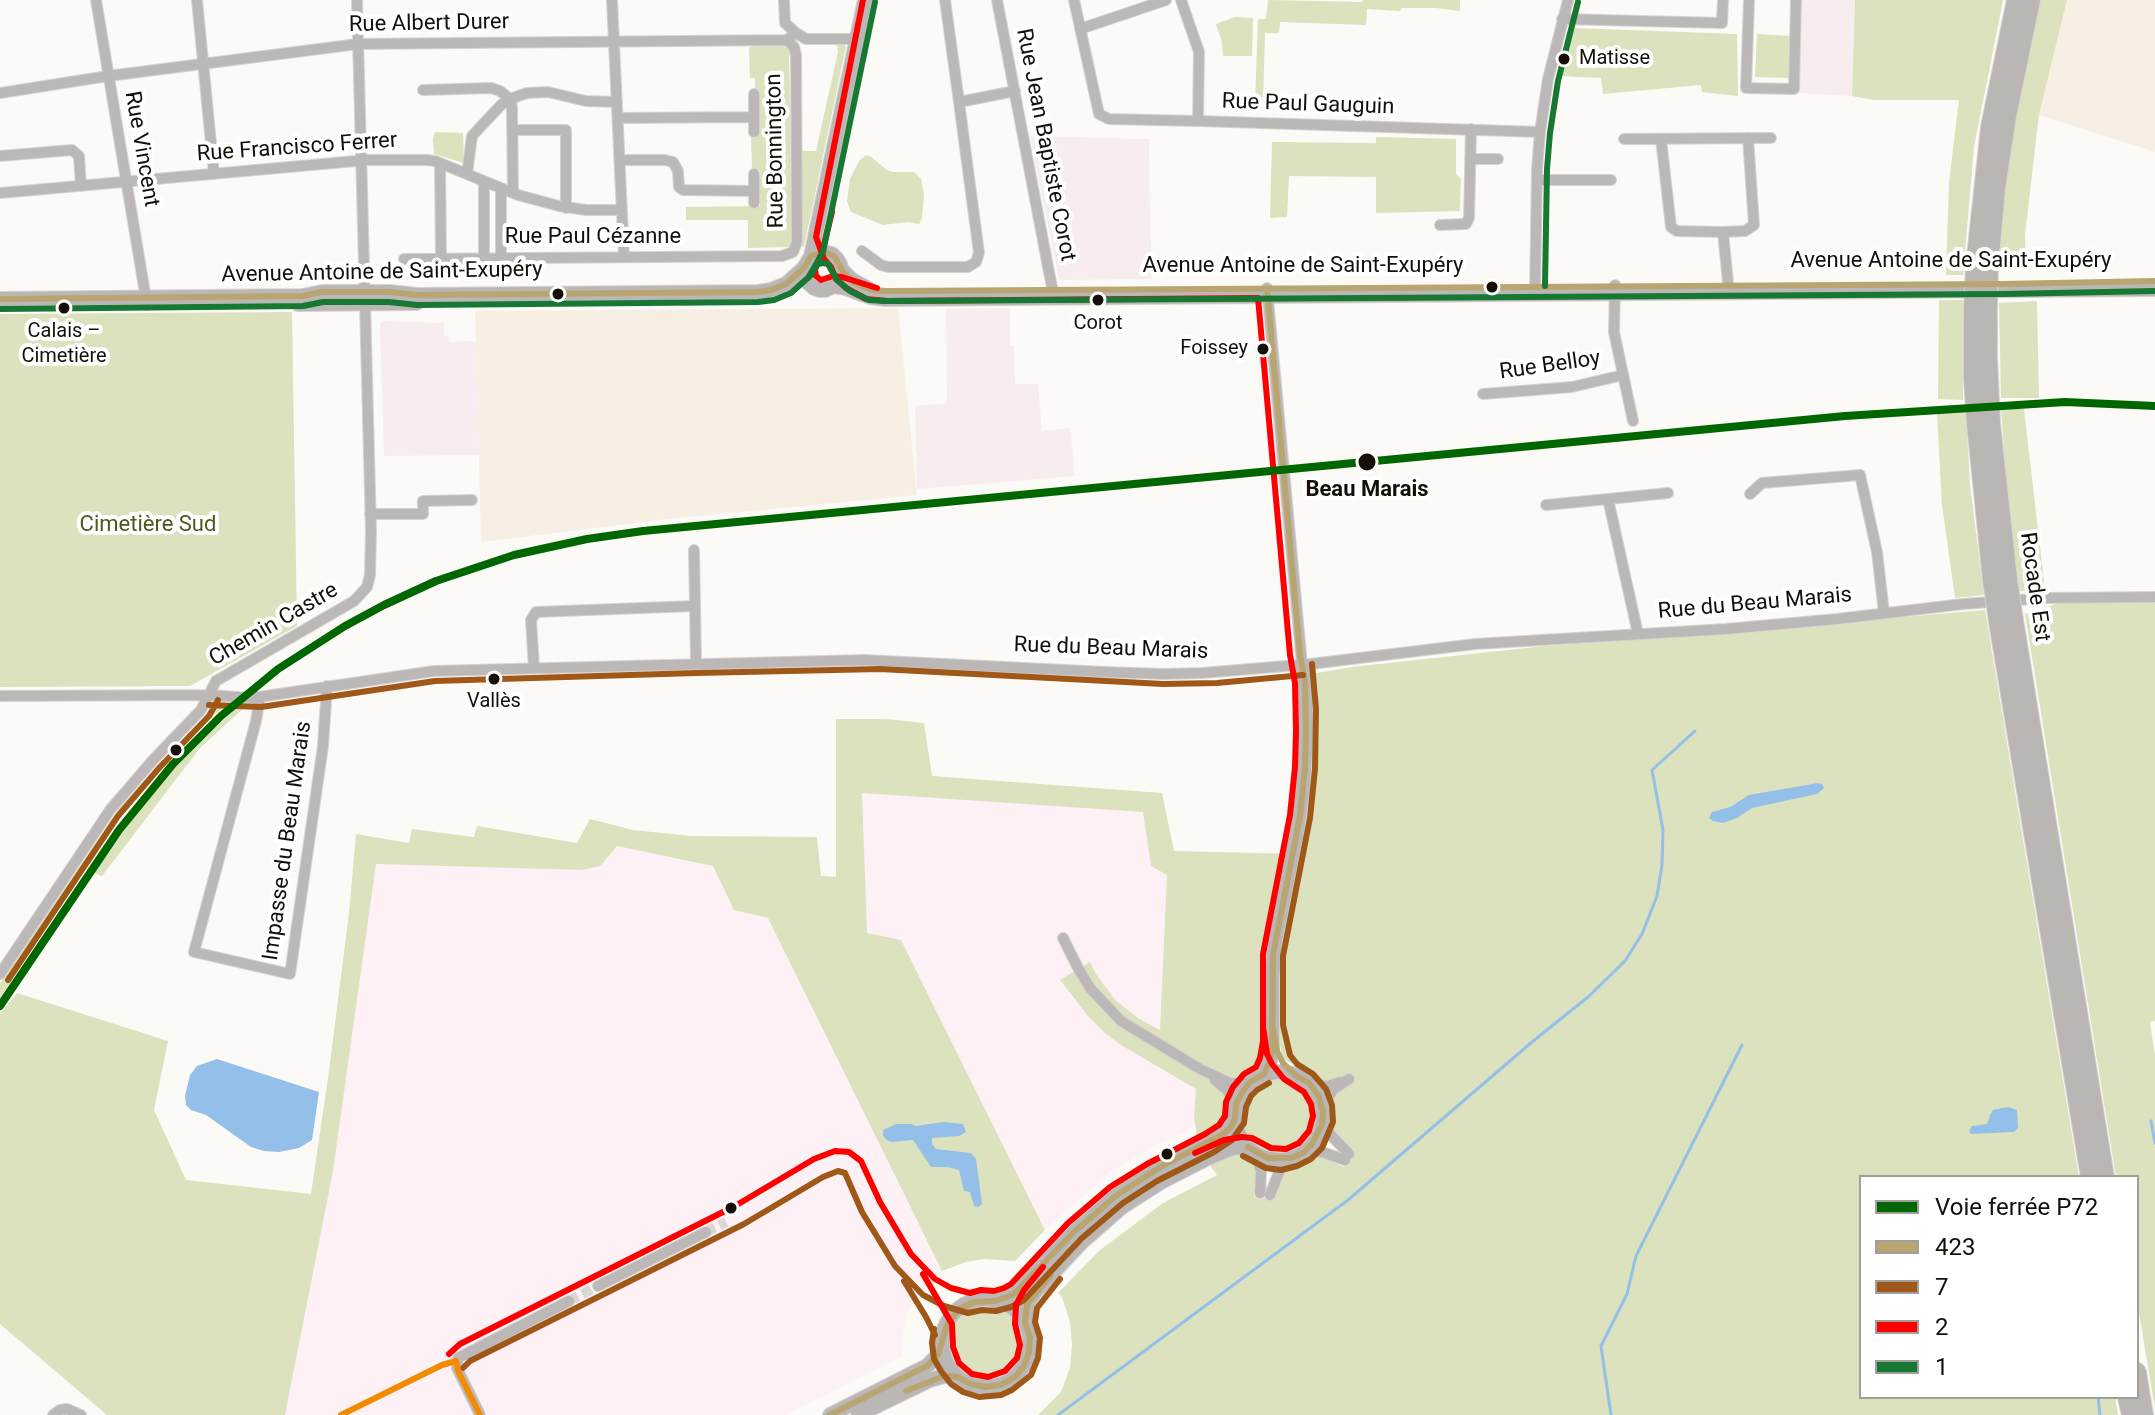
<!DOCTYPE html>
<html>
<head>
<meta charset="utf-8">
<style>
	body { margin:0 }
	#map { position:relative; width:2155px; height:1415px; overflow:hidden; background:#fcfaf7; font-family:Roboto,sans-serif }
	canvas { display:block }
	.legend { position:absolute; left:1859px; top:1175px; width:280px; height:224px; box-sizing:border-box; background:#fff; border:2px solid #a19f9c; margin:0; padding:10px 14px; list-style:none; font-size:24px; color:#150f08 }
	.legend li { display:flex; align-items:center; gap:16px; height:40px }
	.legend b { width:40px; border:2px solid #a19f9c }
</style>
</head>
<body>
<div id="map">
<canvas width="2155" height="1415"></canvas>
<ul class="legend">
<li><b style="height:10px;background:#060"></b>Voie ferrée P72</li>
<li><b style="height:10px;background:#b9a572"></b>423</li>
<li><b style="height:10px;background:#9f5818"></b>7</li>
<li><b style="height:10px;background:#fe0000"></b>2</li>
<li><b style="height:10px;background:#177833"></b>1</li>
</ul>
</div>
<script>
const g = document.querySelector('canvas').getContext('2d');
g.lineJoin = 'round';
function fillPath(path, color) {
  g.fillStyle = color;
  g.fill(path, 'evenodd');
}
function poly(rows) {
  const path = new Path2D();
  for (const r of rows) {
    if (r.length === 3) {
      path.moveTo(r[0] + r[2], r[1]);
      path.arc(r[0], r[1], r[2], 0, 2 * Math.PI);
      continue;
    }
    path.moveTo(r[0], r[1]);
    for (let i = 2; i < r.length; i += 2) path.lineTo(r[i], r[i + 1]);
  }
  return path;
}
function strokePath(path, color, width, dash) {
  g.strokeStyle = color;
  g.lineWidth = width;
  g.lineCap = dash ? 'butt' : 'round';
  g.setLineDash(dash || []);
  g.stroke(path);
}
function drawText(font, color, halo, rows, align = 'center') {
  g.font = font + ' Roboto,sans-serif';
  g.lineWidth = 8;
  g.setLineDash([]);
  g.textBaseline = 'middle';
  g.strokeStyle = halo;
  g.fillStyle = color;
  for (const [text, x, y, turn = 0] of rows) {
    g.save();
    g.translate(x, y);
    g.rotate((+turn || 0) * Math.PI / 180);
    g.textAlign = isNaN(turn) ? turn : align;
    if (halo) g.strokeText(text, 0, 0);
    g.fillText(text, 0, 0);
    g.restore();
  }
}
fillPath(poly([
	[2067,0,2155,0,2155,152,2039,115],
	[898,308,917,495,659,520,481,542,475,311]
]), '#f7efe4');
fillPath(poly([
	[1802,0,1855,0,1852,96,1798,93],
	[1030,136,1149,139,1150,219,1152,279,1059,280],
	[1010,308,1010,345,1014,345,1015,384,1038,384,1042,431,1070,428,1075,476,917,489,915,406,947,403,946,309],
	[383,321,444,323,444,336,448,336,449,342,476,341,479,455,384,456,380,324]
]), '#f7edee');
fillPath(poly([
	[862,792,1143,812,1151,866,1167,875,1160,1031,1124,1009,1116,1001,1096,974,1090,962,1070,995,1106,1034,1121,1045,1196,1089,1195,1127,1154,1146,1120,1167,1097,1184,1045,1230,901,940,866,933],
	[616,846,713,866,734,910,768,918,942,1271,916,1298,908,1311,903,1333,902,1356,785,1415,285,1415,333,1171,376,864,582,870,600,866]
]), '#fdf1f5');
fillPath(poly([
	[1268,0,1362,2,1363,0,1460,0,1460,11,1436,8,1401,8,1400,11,1367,9,1366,25,1280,22,1279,33,1265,33,1263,104,1255,103,1258,19,1266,19],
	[1855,0,2003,0,1974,147,1963,275,1946,275,1949,182,1959,100,1874,100,1852,96],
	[2040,0,2067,0,2039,115,2025,235,2026,270,1999,271,2003,203,2016,117],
	[1235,17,1253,18,1252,56,1223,56,1222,42,1216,24],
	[1573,28,1737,34,1738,96,1702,92,1701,85,1603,94,1601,78,1560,76,1569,34],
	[1757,34,1791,36,1789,78,1755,77],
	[837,43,846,46,804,247,800,246,800,151,816,151,838,52],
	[758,44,778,44,789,49,792,244,787,247,748,248,748,220,686,220,686,207,760,206,760,170,752,169,751,137,758,136,758,90,755,89,755,78,750,78,749,48],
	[435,132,463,133,464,163,434,154,433,139],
	[1376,137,1456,139,1456,174,1461,179,1460,211,1376,213,1376,177,1289,176,1287,217,1270,218,1272,142,1376,143],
	[866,155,870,156,887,170,893,172,914,172,921,179,924,194,922,218,919,224,908,222,883,225,851,212,847,201,850,179,859,161],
	[1939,300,1963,300,1963,400,1938,399],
	[2037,301,2039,398,2001,398,1999,303],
	[292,312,297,626,190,686,0,687,0,314],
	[2001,409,2024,409,2045,590,2019,591,2007,494],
	[1966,412,1970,485,1984,595,1955,598,1942,505,1937,413],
	[2155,602,2155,1021,2150,1022,2155,1056,2155,1409,2137,1301,2137,1177,2116,1177,2025,614,2059,603],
	[1985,610,2079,1177,1861,1177,1861,1397,2115,1397,2118,1415,1038,1415,1061,1392,1070,1368,1072,1345,1070,1322,1062,1297,1058,1293,1100,1250,1163,1203,1217,1175,1208,1163,1222,1156,1242,1154,1250,1158,1256,1165,1257,1172,1254,1197,1274,1200,1284,1171,1289,1167,1308,1157,1320,1156,1344,1167,1354,1151,1334,1131,1330,1125,1332,1098,1316,1077,1305,1069,1286,1061,1282,1057,1278,1032,1264,1058,1235,1078,1227,1102,1222,1128,1198,1142,1194,1117,1196,1089,1121,1045,1106,1034,1087,1015,1060,980,1090,962,1096,974,1116,1001,1138,1018,1160,1030,1167,875,1151,866,1143,812,862,793,867,933,901,940,1045,1230,1015,1261,984,1259,966,1262,942,1271,768,918,734,910,713,866,617,846,600,866,582,870,376,864,333,1171,285,1415,107,1415,0,1324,0,1014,17,993,168,1041,154,1110,186,1180,311,1194,329,1071,349,913,356,834,409,843,412,829,474,837,477,826,577,843,590,819,633,830,691,836,817,837,821,876,836,877,836,719,886,719,924,723,932,776,1162,793,1174,851,1298,854,1303,836,1311,776,1311,674,1352,667,1545,646,1672,637],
	[221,702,229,703,207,720,151,778,120,817,0,998,0,983,122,804],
	[241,704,246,706,200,748,102,876,94,873,144,802,178,762],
	[1278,1116,37],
	[986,1344,37]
]), '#dbe2bd');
fillPath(poly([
	[1818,783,1822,784,1824,788,1817,794,1752,808,1737,818,1723,823,1713,821,1709,818,1712,812,1730,807,1749,795],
	[217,1059,319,1092,312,1140,299,1148,279,1152,264,1151,251,1147,206,1115,191,1110,186,1105,185,1096,190,1075,197,1066],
	[2008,1107,2017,1110,2018,1128,2014,1132,1971,1134,1969,1131,1972,1126,1987,1124,1990,1115,1993,1110],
	[944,1122,963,1124,966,1132,959,1136,932,1138,932,1144,936,1149,971,1153,976,1159,982,1204,978,1207,974,1206,970,1192,964,1191,959,1170,947,1167,931,1167,913,1140,892,1142,888,1141,883,1136,883,1130,896,1124,912,1124,915,1126]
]), '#94bfe9');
strokePath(poly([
	[2151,1121,2155,1143],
	[2098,1397,2100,1415],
	[1058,1415,1348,1200,1532,1042,1588,997,1625,961,1642,934,1657,896,1662,865,1663,830,1652,770,1695,731],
	[1611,1415,1601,1346,1627,1294,1636,1256,1742,1045]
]), '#94bfe9', 3);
strokePath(poly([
	[706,1232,726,1222],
	[569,1301,598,1286]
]), '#d9d7d3', 10, [10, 5]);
const street = poly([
	[96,0,147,305],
	[197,0,214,174],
	[612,0,624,257],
	[784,0,785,23,796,33],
	[945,0,959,102],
	[997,0,1054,298],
	[1074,0,1099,114,1109,119,1198,121],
	[1181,0,1199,52,1198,121,1540,132],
	[1749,0,1746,88,1794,89,1796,0],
	[1562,19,1722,23,1723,0],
	[1080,29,1166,0],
	[423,90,491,88,500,91,510,99,512,107,513,193],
	[0,93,108,76,358,44,787,40,796,33,806,39,857,39],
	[618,118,754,117],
	[513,130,566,130,566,208],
	[754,132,754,94],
	[1624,139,1771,138],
	[1661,139,1671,227,1677,231,1723,232,1745,231,1754,225,1748,138],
	[0,156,72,150,79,156,81,186],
	[1470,159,1498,159],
	[620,160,665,160,673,162,678,171,679,187,683,190,754,191],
	[440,163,441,257],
	[467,174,472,136,501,105,510,99,527,93,548,92,586,101,617,102],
	[754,174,754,203],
	[1537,180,1611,180],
	[484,181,484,257],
	[501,188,501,257],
	[0,193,367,160,427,160,435,161,518,195,559,206,586,210,622,210],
	[1440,225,1466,224,1469,218,1471,129],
	[1723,232,1729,293],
	[862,251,881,265,888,267,968,267,976,262,979,253,959,102,1015,91],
	[404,259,782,256,793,252,797,242,796,55,794,47,787,40],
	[1615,285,1614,332,1633,421],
	[1267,288,1302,665],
	[1535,294,1537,169,1540,132,1548,79,1568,0],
	[1483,394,1572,387,1623,375],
	[1750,494,1762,483,1860,475,1877,552,1884,613],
	[1608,499,1668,493],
	[1546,505,1608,499,1638,634],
	[370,514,423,514,423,501,472,500],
	[694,550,695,606],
	[534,668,531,620,536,612,695,606,696,663],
	[0,696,209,695,252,698,434,671,864,660,1105,672,1163,674,1202,673,1310,664,1475,644,1726,629,1837,619,1963,604,2047,598,2155,597],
	[260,697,256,721,194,952,290,974,323,746,327,686],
	[1063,938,1078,968,1090,988,1121,1021,1200,1069,1230,1083,1248,1084],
	[0,974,110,810,153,760,201,710,216,681,354,601,367,587,370,575,371,530,357,0],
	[1215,1080,1228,1091,1236,1107],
	[1311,1085,1328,1086,1340,1082],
	[1322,1107,1333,1090,1349,1079],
	[1322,1122,1327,1131,1349,1154],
	[1305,1151,1322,1152,1345,1160],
	[1256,1153,1261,1172,1260,1193],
	[1270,1195,1279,1172,1291,1158],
	[598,1286,706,1232],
	[53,1415,60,1410,67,1409,81,1415],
	[480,1415,457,1368,458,1358,569,1301]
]);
const secondary = poly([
	[811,256,865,0],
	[842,270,852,280,867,288],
	[834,286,845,288,870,297,885,299,2155,289],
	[0,299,303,296,322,292,390,292,417,295,758,292,771,290,786,284,804,268,811,256,823,252,832,254,837,259,840,264,842,273,840,279,834,286,825,290,820,290,814,288,807,282,804,268],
	[298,304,417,303],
	[1279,1116,44],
	[1264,1074,1270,1061,1272,1050,1272,979,1275,941,1296,836,1303,787,1306,731,1305,682,1302,665],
	[986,1343,44],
	[995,1301,1017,1292,1075,1231,1117,1195,1162,1166,1218,1138,1230,1128,1235,1119],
	[1025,1323,1027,1304,1036,1291,1082,1242,1122,1207,1161,1182,1208,1158,1232,1148,1248,1147],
	[830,1415,927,1366,938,1355,942,1346],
	[858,1415,930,1380,944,1376,958,1377]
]);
const highway = poly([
	[1975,266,1990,127,2016,0],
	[1989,266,1996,188,2007,116,2031,0],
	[1973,307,1973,379,1976,424,1992,580],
	[1988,309,1988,357,1991,424,2008,580],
	[2014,620,2105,1177],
	[1998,622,2090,1177],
	[2137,1372,2144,1415],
	[2127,1397,2131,1415]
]);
strokePath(street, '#d6d4d2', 12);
strokePath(secondary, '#d6d4d2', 16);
strokePath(highway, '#d6d4d2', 20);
strokePath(street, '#bbb8b7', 10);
strokePath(secondary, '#bbb7b6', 14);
strokePath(highway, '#b9b6b4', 18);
const highwayBridge = poly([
	[1973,307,1975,266],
	[1988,309,1989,266],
	[1992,580,1998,622],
	[2008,580,2014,620]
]);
strokePath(highwayBridge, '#d6d4d2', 20, []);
strokePath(highwayBridge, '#b9b6b4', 18);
strokePath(poly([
	[0,299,303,296,322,292,390,292,417,295,758,292,771,290,786,284,804,268,811,256,823,252,834,256,844,273,855,283,872,290,887,291,2003,284,2155,281],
	[1264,1074,1270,1061,1272,1050,1273,955,1300,816,1305,768,1306,731,1305,682,1300,654,1267,288],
	[1248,1147,1268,1158,1291,1158,1303,1153,1312,1144,1322,1124,1323,1111,1318,1095,1309,1083,1295,1075,1283,1063,1277,1051,1273,1028],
	[906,1391,944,1376,958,1377,971,1384,985,1387,1000,1385,1014,1378,1024,1366,1029,1352,1030,1337,1025,1323,1027,1304,1051,1275],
	[830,1415,927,1366,938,1355,947,1325,959,1309,974,1302,995,1301,1013,1295,1075,1231,1117,1195,1162,1166,1222,1135,1230,1128,1235,1119,1236,1104,1243,1091,1250,1082,1264,1074]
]), '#b9a572', 6);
strokePath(poly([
	[209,705,261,707,435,681,696,673,880,669,1163,684,1217,683,1303,675],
	[8,980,118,816,160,767,209,716,218,700],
	[1243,1156,1266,1168,1281,1170,1297,1166,1311,1159,1322,1148,1333,1122,1332,1105,1326,1089,1313,1074,1297,1064,1290,1055,1283,1025,1283,956,1310,818,1315,769,1316,709,1312,664],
	[904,1281,926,1317,935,1335],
	[934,1329,932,1343,934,1359,941,1371,951,1384,963,1392,979,1397,1001,1395,1012,1390,1031,1375,1038,1358,1040,1338,1035,1322,1037,1308,1060,1279],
	[463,1368,470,1361,744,1224,823,1177,838,1171,845,1173,862,1212,895,1266,923,1295,944,1306,968,1313,982,1310,996,1311,1011,1307,1024,1300,1082,1238,1123,1203,1157,1181,1214,1152,1232,1140,1244,1123,1246,1107,1251,1096,1257,1090,1269,1083]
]), '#9f5818', 6);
strokePath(poly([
	[832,212,822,253,815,269,816,276,821,280,833,276,842,277,877,288],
	[1195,1153,1224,1140,1242,1137,1252,1138,1271,1148,1286,1149,1299,1143,1309,1131,1313,1116,1311,1104,1304,1092,1284,1079,1272,1064,1267,1054,1263,1027],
	[923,1274,952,1324,953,1347,959,1363,972,1374,988,1377,1005,1371,1017,1358,1020,1345,1015,1324,1016,1305,1024,1290,1043,1267],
	[449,1354,460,1344,735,1206,814,1159,835,1151,849,1152,861,1161,880,1202,911,1254,935,1279,951,1288,970,1293,981,1290,994,1291,1004,1288,1011,1284,1068,1223,1110,1187,1147,1164,1205,1134,1219,1125,1225,1116,1226,1102,1233,1087,1244,1074,1256,1067,1260,1058,1263,1041,1263,954,1290,815,1295,767,1296,731,1295,683,1290,655,1258,298,887,301,866,299,846,288,836,279,831,267,824,259,816,237,863,0]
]), '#fe0000', 6);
strokePath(poly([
	[808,278,823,252,875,2],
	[1545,286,1547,169,1550,133,1558,81,1578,2],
	[0,309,303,306,323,302,389,302,417,305,758,302,774,300,791,293,811,275,818,264,823,263,828,264,837,280,850,291,869,300,887,301,2003,294,2155,291]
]), '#177833', 6);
strokePath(poly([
	[341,1415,442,1365,456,1361,458,1371,480,1415]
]), '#f38b00', 6);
strokePath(poly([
	[0,1006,119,830,173,764,221,716,278,669,345,626,384,605,436,581,514,555,587,539,643,531,1845,416,2065,402,2155,406]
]), '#060', 8);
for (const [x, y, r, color] of [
	[1564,59,7,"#150f08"],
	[1492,287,7,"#150f08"],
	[558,294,7,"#150f08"],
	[1098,300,7,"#150f08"],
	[64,308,7,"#150f08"],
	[1263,349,7,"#150f08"],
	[1367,462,10,"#150f08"],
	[494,679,7,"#150f08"],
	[176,750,7,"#150f08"],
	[1167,1154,7,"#150f08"],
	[731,1208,7,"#150f08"]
]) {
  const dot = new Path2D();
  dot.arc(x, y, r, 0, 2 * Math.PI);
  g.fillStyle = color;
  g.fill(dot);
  strokePath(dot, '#fff', 3);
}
drawText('20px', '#150f08', '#fff', [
	["Matisse",1579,59,"left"],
	["Corot",1098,324],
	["Calais –",64,332],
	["Cimetière",64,357],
	["Foissey",1248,349,"right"],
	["Vallès",494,702]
]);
drawText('22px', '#150f08', '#fff', [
	["Rue Albert Durer",429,24,-1],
	["Rue Paul Gauguin",1308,105,2],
	["Rue Jean Baptiste Corot",1045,145,79],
	["Rue Francisco Ferrer",297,148,-4],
	["Rue Vincent",141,149,80],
	["Rue Bonnington",776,151,-91],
	["Rue Paul Cézanne",593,237],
	["Avenue Antoine de Saint-Exupéry",1951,261],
	["Avenue Antoine de Saint-Exupéry",1303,266],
	["Avenue Antoine de Saint-Exupéry",382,273,-1],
	["Rue Belloy",1550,366,-8],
	["Rocade Est",2034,587,82],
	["Rue du Beau Marais",1755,604,-5],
	["Chemin Castre",274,625,-30],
	["Rue du Beau Marais",1111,649,2],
	["Impasse du Beau Marais",288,841,-82]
]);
drawText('bold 22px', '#150f08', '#fff', [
	["Beau Marais",1367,490]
]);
drawText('22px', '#4e591c', '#fff', [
	["Cimetière Sud",148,525]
]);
</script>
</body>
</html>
